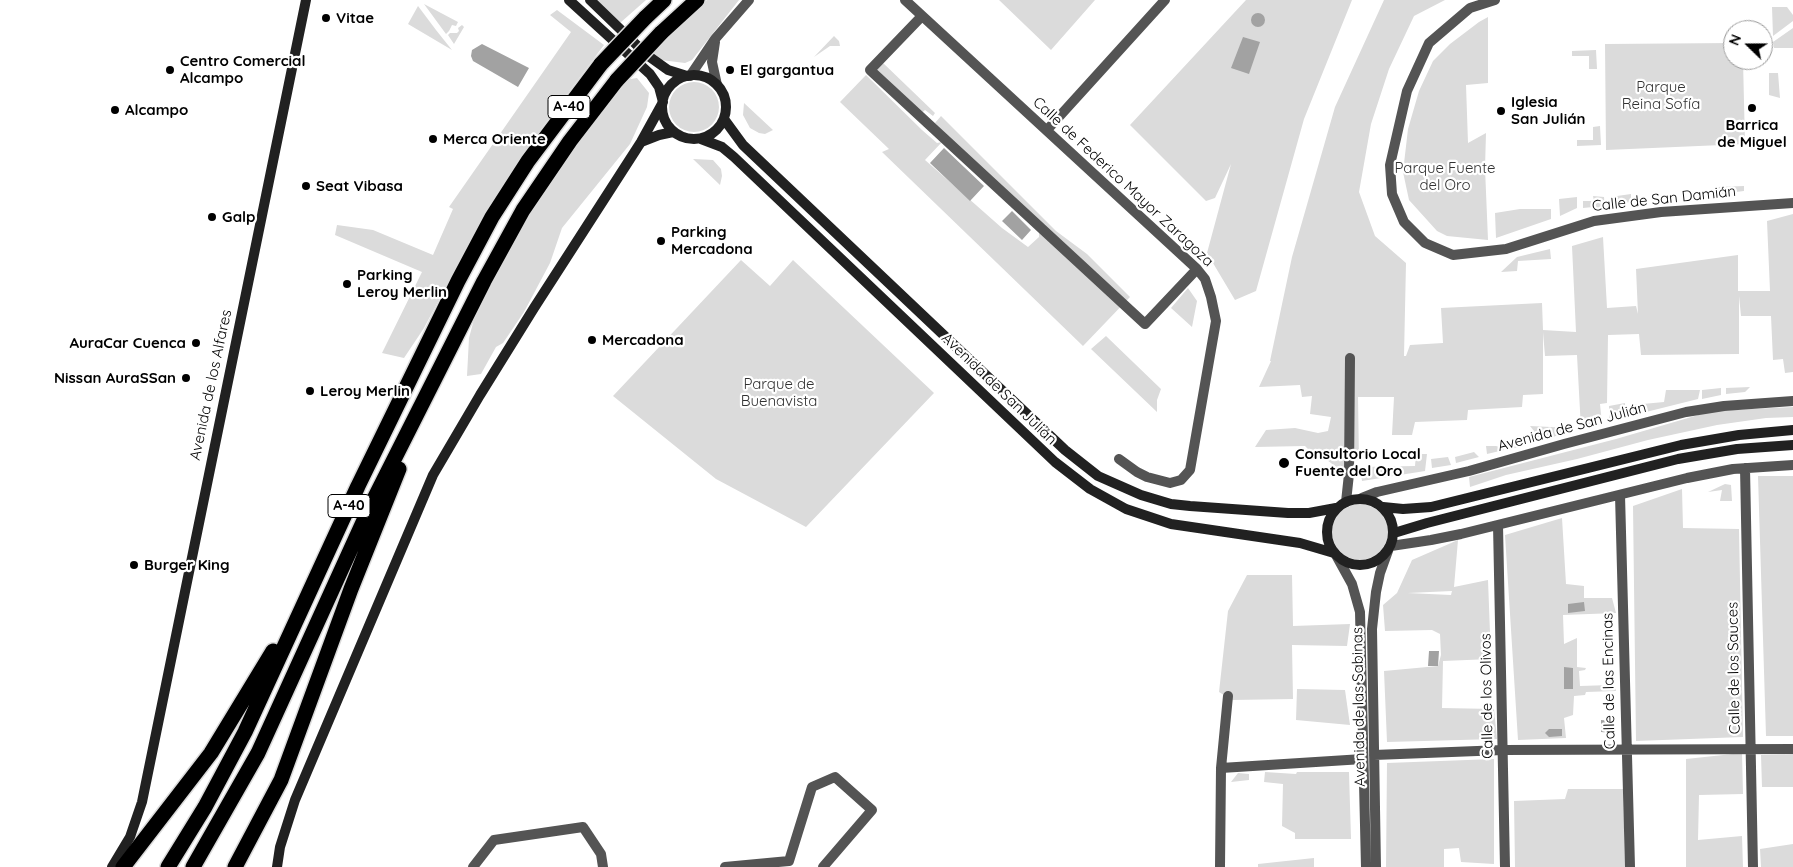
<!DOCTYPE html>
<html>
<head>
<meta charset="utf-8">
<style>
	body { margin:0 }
	#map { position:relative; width:1793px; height:867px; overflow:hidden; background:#fff; font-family:Quicksand,sans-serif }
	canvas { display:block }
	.north { position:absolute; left:1723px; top:20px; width:50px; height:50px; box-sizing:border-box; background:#fff; border:1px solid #999; border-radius:50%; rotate:292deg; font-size:14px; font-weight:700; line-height:20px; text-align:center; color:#000 }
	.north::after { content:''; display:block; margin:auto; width:18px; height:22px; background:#000; clip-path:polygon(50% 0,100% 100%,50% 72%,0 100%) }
</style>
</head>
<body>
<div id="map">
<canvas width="1793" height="867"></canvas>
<div class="north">N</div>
</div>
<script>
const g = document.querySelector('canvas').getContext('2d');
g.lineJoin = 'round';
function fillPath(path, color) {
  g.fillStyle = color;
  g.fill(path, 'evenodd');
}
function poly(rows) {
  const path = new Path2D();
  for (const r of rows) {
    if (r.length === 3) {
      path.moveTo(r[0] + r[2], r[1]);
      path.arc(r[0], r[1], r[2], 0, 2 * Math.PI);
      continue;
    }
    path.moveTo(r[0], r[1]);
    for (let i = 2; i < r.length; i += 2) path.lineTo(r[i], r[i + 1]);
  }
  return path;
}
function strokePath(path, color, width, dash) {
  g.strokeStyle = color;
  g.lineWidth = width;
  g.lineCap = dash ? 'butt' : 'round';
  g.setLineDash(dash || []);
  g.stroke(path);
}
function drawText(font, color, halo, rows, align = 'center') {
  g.font = font + ' Quicksand,sans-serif';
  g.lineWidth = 4.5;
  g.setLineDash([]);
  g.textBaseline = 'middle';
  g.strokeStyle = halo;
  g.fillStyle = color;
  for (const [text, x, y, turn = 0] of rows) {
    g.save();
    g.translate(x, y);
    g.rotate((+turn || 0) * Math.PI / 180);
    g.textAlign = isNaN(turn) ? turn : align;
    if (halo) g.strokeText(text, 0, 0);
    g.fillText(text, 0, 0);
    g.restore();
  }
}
fillPath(poly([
	[597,0,646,0,620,23],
	[707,0,739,0,692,60,685,63,661,60,651,53,674,27],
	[999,0,1095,0,1051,50],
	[1246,0,1352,0,1304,119,1256,291,1235,300,1207,253,1231,164,1215,198,1206,201,1130,125],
	[1384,0,1445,0,1414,16,1389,69,1371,124,1359,192,1375,236,1406,263,1404,356,1406,356,1410,345,1443,343,1441,308,1542,303,1543,330,1576,332,1572,246,1603,237,1607,308,1636,306,1638,314,1636,269,1738,255,1738,291,1770,291,1767,221,1793,214,1793,372,1785,373,1783,359,1773,360,1771,316,1741,316,1739,296,1739,354,1641,355,1639,334,1608,335,1607,403,1600,404,1602,424,1581,429,1577,355,1545,356,1543,332,1543,394,1523,395,1522,407,1468,410,1467,420,1415,422,1412,435,1392,435,1394,397,1358,397,1359,460,1347,461,1344,473,1327,460,1319,450,1310,451,1305,446,1255,447,1266,430,1295,428,1318,433,1328,431,1331,417,1310,414,1312,396,1302,397,1300,385,1259,387,1271,361,1270,361,1292,257,1335,107],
	[424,4,458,22,456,26,452,25,449,31,446,34],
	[418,6,436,30,452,50,408,24],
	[1772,7,1787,7,1793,15,1793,21,1773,36],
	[557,10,604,45,541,129,471,240,424,328,404,358,382,353,422,272,335,235,337,225,373,230,433,255,453,209,449,207,571,32,550,15],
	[1488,17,1488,83,1466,85,1468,143,1486,133,1485,168,1488,240,1447,236,1437,231,1409,200,1403,172,1408,129,1419,91,1433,61,1450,44,1479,22],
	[462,25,464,27,454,44,448,35,450,33,457,33,459,31,458,28],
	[1793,28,1793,48,1774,48,1773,42],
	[834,36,839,41,840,46,830,46,814,57],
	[1733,43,1733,60,1743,60,1745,144,1606,150,1605,44],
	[1596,50,1597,69,1589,69,1589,56,1572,56,1572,51],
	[881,61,935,113,933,116,925,110,916,118,870,72],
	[1769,73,1778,73,1780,98,1769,95],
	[866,75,922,130,937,143,942,142,925,160,1002,228,1028,247,1039,237,1039,232,935,123,941,116,1056,231,1087,254,1130,297,1083,346,882,152,889,149,840,102],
	[637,78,649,93,647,107,630,144,562,228,550,263,524,312,503,343,496,347,481,374,467,376,469,338,477,308,545,186,624,80],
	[694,107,25],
	[744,103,773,130,765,134,759,133,750,128,743,115],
	[1600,126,1601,145,1577,146,1577,140,1593,140,1593,127],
	[693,159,713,160,721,169,722,176,720,185],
	[1744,186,1744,191,1719,194,1718,187],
	[1631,194,1631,202,1616,204,1617,196],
	[1593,196,1604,197,1605,210,1594,211,1593,207,1583,208,1583,201,1594,201],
	[1577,197,1577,208,1560,216,1559,199],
	[1520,209,1551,209,1551,219,1496,238,1495,213],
	[1550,249,1551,259,1518,261,1517,271,1501,272,1517,257],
	[741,260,770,286,793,260,934,393,806,527,716,479,613,396],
	[1188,288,1197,301,1192,327,1171,308],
	[1106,336,1161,389,1157,400,1157,412,1091,349],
	[1750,387,1745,392,1726,394,1726,388],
	[1721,388,1721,395,1702,399,1702,390],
	[1666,390,1700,390,1698,399,1634,415,1632,405,1664,402],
	[1625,403,1625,418,1609,420,1609,406],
	[1793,407,1793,417,1766,418,1717,425,1648,440,1577,459,1506,475,1470,487,1469,477,1616,439,1712,411],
	[1530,426,1572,428,1572,430,1542,441],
	[1531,439,1535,441,1509,450,1507,443],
	[1486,446,1496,446,1503,448,1504,450,1487,454],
	[1474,452,1479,457,1456,463,1455,457],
	[1416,454,1427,454,1425,471,1362,481,1360,467,1415,466],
	[1448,457,1451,465,1432,468,1431,459],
	[1758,476,1793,476,1793,736,1766,736],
	[1725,484,1731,485,1732,501,1720,501,1722,490,1708,492],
	[1682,489,1683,528,1739,529,1743,737,1636,741,1633,506],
	[1360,532,28],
	[1562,518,1566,584,1584,586,1584,598,1612,598,1616,613,1563,615,1564,644,1577,638,1577,667,1586,668,1585,670,1579,671,1580,686,1611,685,1615,686,1616,691,1586,692,1585,695,1574,696,1573,715,1564,718,1566,738,1518,740,1505,535],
	[1458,540,1454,587,1488,580,1491,659,1443,661,1442,708,1494,709,1497,739,1387,742,1384,671,1438,666,1441,655,1440,634,1432,630,1385,631,1383,605,1397,593,1412,560],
	[1452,591,1451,595,1407,593,1408,593],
	[1247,575,1292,575,1293,626,1350,624,1347,646,1292,645,1293,699,1232,700,1219,692,1228,611],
	[1297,689,1345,690,1350,725,1296,720],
	[1742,753,1743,794,1699,795,1698,840,1742,836,1743,867,1686,867,1686,759],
	[1793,754,1793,787,1762,787,1761,755],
	[1494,759,1494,864,1461,862,1459,848,1444,849,1444,867,1386,867,1387,763],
	[1265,772,1296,774,1297,772,1349,772,1351,839,1295,839,1295,833,1282,826,1283,784,1264,782],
	[1238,773,1249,774,1249,780,1231,782],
	[1568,789,1623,789,1625,867,1515,867,1514,801,1565,799],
	[1793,844,1793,867,1761,867,1760,849],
	[1314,858,1314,867,1258,867,1258,864]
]), '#dbdbdb');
fillPath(poly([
	[1258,20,7],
	[1243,37,1260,42,1249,74,1231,68],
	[482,44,529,68,518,87,473,61,471,56,472,50],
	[944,148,984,186,970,201,930,163],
	[1012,211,1031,230,1022,240,1002,221],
	[1584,602,1585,611,1568,613,1568,604],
	[1429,651,1439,651,1438,666,1428,666],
	[1564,667,1573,668,1573,689,1564,689],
	[1601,720,1612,721,1611,733,1601,732],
	[1549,729,1562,729,1562,736,1549,737,1545,733]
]), '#a2a2a2');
const highway = poly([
	[645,18,664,0],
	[661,33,697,0],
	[123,867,211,753,273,651],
	[168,867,205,807,245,732,358,486,458,281,492,217,528,161,601,64],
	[193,867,258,753,369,509,484,281,523,210,570,141,617,80],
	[235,867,281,780,351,589,399,469]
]);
strokePath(highway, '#dbdbdb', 18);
strokePath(poly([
	[905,0,1197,269,1205,279,1211,297,1216,321,1190,470,1181,480,1170,483,1147,477,1137,472,1119,459],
	[1495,0,1470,8,1429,43,1407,91,1390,165,1392,194,1404,222,1425,243,1453,255,1506,249,1594,221,1661,212,1793,203],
	[922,16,870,70,1014,203,1145,324,1197,269],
	[715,42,712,62,717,85],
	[690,76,715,39,749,0],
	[1047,130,1165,0],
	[1745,468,1753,867],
	[1620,495,1630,867],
	[1362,498,1377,492,1469,471,1564,444,1686,412,1724,406,1793,401],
	[1346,502,1349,474,1350,358],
	[1498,525,1505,867],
	[1391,546,1431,540,1461,534,1687,478,1733,469,1793,465],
	[1336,555,1352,584,1360,612,1366,867],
	[1374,755,1503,750,1793,749],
	[1221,768,1363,759],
	[473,867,494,840,583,827,601,854,603,867],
	[725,867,789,861,812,787,835,777,872,810,823,867],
	[1220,867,1221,768,1228,696],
	[1376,867,1372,629,1376,592,1380,573,1389,548]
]), '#545454', 10);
strokePath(poly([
	[569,0,650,74,659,87,663,102],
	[590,0,647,55,668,70,687,76],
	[694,107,32],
	[724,119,743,145,1065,450,1098,476,1141,495,1171,504,1190,506,1288,513,1309,513,1336,508],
	[701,139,722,147,734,157,1055,462,1090,489,1126,509,1171,524,1300,543,1334,553],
	[641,142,659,135,673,132],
	[1360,532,33],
	[1383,507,1403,509,1431,507,1681,445,1739,435,1793,430],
	[1394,533,1427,523,1678,459,1737,449,1793,445],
	[112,867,130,837,142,802,306,0],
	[277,867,280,847,295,800,433,475,480,395,534,308,641,142,662,104]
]), '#212121', 10);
strokePath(highway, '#000', 15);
const highwayBridge = poly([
	[601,64,645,18],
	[617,80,661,33]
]);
strokePath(highwayBridge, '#dbdbdb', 18, []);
strokePath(highwayBridge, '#000', 15);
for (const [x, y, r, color] of [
	[326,18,5,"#000"],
	[170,70,5,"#000"],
	[730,70,5,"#000"],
	[1752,108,5,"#000"],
	[115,110,5,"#000"],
	[1501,111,5,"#000"],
	[433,139,5,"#000"],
	[306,186,5,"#000"],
	[212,217,5,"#000"],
	[661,241,5,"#000"],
	[347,284,5,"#000"],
	[592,340,5,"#000"],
	[196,343,5,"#000"],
	[186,378,5,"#000"],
	[310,391,5,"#000"],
	[1284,463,6,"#000"],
	[134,565,5,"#000"]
]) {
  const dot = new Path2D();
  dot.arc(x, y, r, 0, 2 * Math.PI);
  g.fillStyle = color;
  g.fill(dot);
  strokePath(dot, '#fff', 2);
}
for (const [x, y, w] of [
	[569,107,42],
	[349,506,42]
]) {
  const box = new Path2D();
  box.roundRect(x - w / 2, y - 11.5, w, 23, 4);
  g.fillStyle = '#fff';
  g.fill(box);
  strokePath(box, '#000', 1);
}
drawText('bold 14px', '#000', null, [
	["A-40",569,107],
	["A-40",349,506]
]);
drawText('bold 15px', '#000', '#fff', [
	["Vitae",336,18],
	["Centro Comercial",180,61],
	["Alcampo",180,78],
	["El gargantua",740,70],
	["Iglesia",1511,102],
	["San Julián",1511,119],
	["Alcampo",125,110],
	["Barrica",1752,125,"center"],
	["de Miguel",1752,142,"center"],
	["Merca Oriente",443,139],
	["Seat Vibasa",316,186],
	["Galp",222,217],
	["Parking",671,232],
	["Mercadona",671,249],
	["Parking",357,275],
	["Leroy Merlin",357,292],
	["Mercadona",602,340],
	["AuraCar Cuenca",186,343,"right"],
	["Nissan AuraSSan",176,378,"right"],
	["Leroy Merlin",320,391],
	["Consultorio Local",1295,454],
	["Fuente del Oro",1295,471],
	["Burger King",144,565]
], 'left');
drawText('15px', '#323232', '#fff', [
	["Parque",1661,87],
	["Reina Sofía",1661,104],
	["Parque Fuente",1445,168],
	["del Oro",1445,185],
	["Parque de",779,384],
	["Buenavista",779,401]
]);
drawText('15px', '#000', '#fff', [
	["Calle de Federico Mayor Zaragoza",1123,182,43],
	["Calle de San Damián",1664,199,-6],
	["Avenida de los Alfares",211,385,-78],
	["Avenida de San Julián",999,389,44],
	["Avenida de San Julián",1572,427,-15],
	["Calle de los Sauces",1734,668,-91],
	["Calle de las Encinas",1609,681,-91],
	["Calle de los Olivos",1487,696,-91],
	["Avenida de las Sabinas",1359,707,-91]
]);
</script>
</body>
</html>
